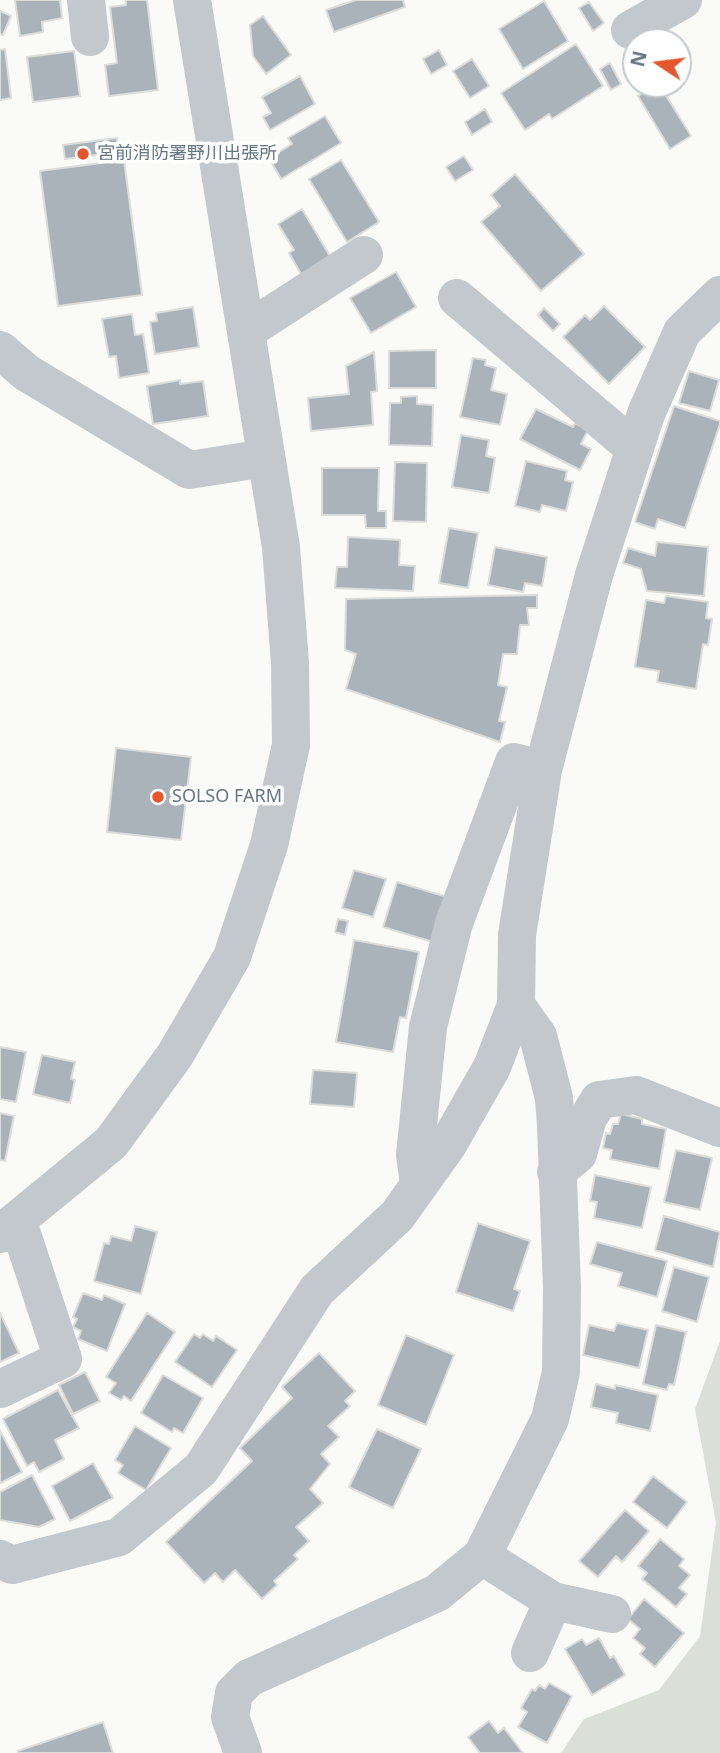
<!DOCTYPE html>
<html>
<head>
<meta charset="utf-8">
<style>
	body { margin:0 }
	#map { position:relative; width:720px; height:1753px; overflow:hidden; background:#fafaf8; font-family:"Noto Sans",sans-serif }
	canvas { display:block }
	.north { position:absolute; left:622px; top:28px; width:70px; height:70px; box-sizing:border-box; background:#fff; border:2px solid #c1c8cd; border-radius:50%; rotate:283deg; font-size:19px; font-weight:700; line-height:28px; text-align:center; color:#657683 }
	.north::after { content:''; display:block; margin:auto; width:24px; height:32px; background:#e4572e; clip-path:polygon(50% 0,100% 100%,50% 72%,0 100%) }
</style>
</head>
<body>
<div id="map">
<canvas width="720" height="1753"></canvas>
<div class="north">N</div>
</div>
<script>
const g = document.querySelector('canvas').getContext('2d');
g.lineJoin = 'round';
function fillPath(path, color) {
  g.fillStyle = color;
  g.fill(path, 'evenodd');
}
function poly(rows) {
  const path = new Path2D();
  for (const r of rows) {
    path.moveTo(r[0], r[1]);
    for (let i = 2; i < r.length; i += 2) path.lineTo(r[i], r[i + 1]);
  }
  return path;
}
function strokePath(path, color, width, dash) {
  g.strokeStyle = color;
  g.lineWidth = width;
  g.lineCap = dash ? 'butt' : 'round';
  g.setLineDash(dash || []);
  g.stroke(path);
}
function drawText(font, color, halo, rows, align = 'center') {
  g.font = font + ' "Noto Sans","Noto Sans JP",sans-serif';
  g.lineWidth = 7;
  g.setLineDash([]);
  g.textBaseline = 'middle';
  g.strokeStyle = halo;
  g.fillStyle = color;
  for (const [text, x, y, turn = 0] of rows) {
    g.save();
    g.translate(x, y);
    g.rotate((+turn || 0) * Math.PI / 180);
    g.textAlign = isNaN(turn) ? turn : align;
    if (halo) g.strokeText(text, 0, 0);
    g.fillText(text, 0, 0);
    g.restore();
  }
}
fillPath(poly([
	[720,1341,720,1753,561,1753,584,1719,659,1690,700,1636,716,1523,695,1409]
]), '#dadfd7');
const building = poly([
	[15,0,60,0,62,18,42,22,43,32,20,36,15,0],
	[126,0,147,0,158,90,109,96,105,65,117,63,110,7,126,5,126,0],
	[356,0,403,0,405,7,334,32,326,10,356,0],
	[544,1,568,41,523,69,499,29,544,1],
	[589,2,604,23,593,31,579,8,589,2],
	[0,11,11,16,3,35,0,34,0,11],
	[263,16,291,55,266,74,253,56,250,25,263,16],
	[576,44,603,86,552,119,549,114,525,130,501,93,576,44],
	[5,49,11,98,0,100,0,50,5,49],
	[439,50,447,65,431,74,423,59,439,50],
	[74,51,80,96,33,102,27,57,74,51],
	[472,59,489,86,470,98,453,71,472,59],
	[610,63,621,84,611,90,600,69,610,63],
	[300,76,315,104,270,130,263,117,271,113,262,97,300,76],
	[659,84,691,136,670,149,638,96,659,84],
	[485,109,492,122,472,135,465,122,485,109],
	[325,116,341,143,281,179,269,158,292,144,288,138,325,116],
	[117,138,119,152,65,159,63,145,117,138],
	[464,156,473,170,455,181,446,167,464,156],
	[124,160,142,295,58,306,40,171,124,160],
	[341,160,379,222,347,242,309,179,341,160],
	[515,174,584,254,541,291,481,222,500,206,491,195,515,174],
	[302,209,334,263,301,274,289,253,294,250,278,224,302,209],
	[396,272,416,307,371,333,350,298,396,272],
	[604,306,645,347,609,384,563,337,585,315,590,320,604,306],
	[193,307,199,347,155,354,150,322,157,321,156,313,193,307],
	[544,308,560,324,553,331,538,315,544,308],
	[132,314,135,335,143,334,149,373,119,378,116,356,109,357,102,319,132,314],
	[436,350,436,388,389,388,389,351,436,350],
	[374,352,377,391,371,392,373,425,311,431,308,398,349,394,346,366,374,352],
	[473,358,486,360,485,365,496,368,491,390,507,394,500,425,460,417,473,358],
	[689,371,719,380,710,411,679,403,689,371],
	[180,380,180,384,203,381,208,416,153,424,147,386,180,380],
	[417,396,417,404,433,405,432,446,389,445,390,403,401,403,401,397,417,396],
	[674,406,720,421,720,424,685,528,658,519,655,529,635,522,674,406],
	[536,409,573,427,575,423,588,430,581,444,591,449,580,470,520,439,536,409],
	[461,435,489,440,486,456,495,458,489,493,452,487,461,435],
	[526,461,567,471,565,480,573,482,566,511,542,505,540,512,515,506,526,461],
	[395,462,427,463,426,522,393,521,395,462],
	[322,468,379,468,378,511,386,511,386,528,366,528,365,515,322,515,322,468],
	[449,528,478,533,468,588,439,583,449,528],
	[348,537,400,540,399,565,415,566,413,591,335,588,337,567,347,567,348,537],
	[657,542,708,547,704,596,647,591,641,569,623,563,628,548,655,556,657,542],
	[495,547,547,557,542,586,525,583,523,592,488,585,495,547],
	[537,595,537,608,527,608,529,625,520,625,517,654,503,654,498,685,507,687,499,721,505,722,500,742,346,689,356,654,345,650,346,599,537,595],
	[666,596,708,602,706,618,712,619,708,645,703,644,696,689,657,682,659,671,635,667,646,600,664,603,666,596],
	[116,748,191,757,181,840,107,832,116,748],
	[354,870,386,879,373,917,342,908,354,870],
	[397,882,447,897,433,942,383,927,397,882],
	[338,919,348,921,345,935,335,932,338,919],
	[354,940,419,952,406,1018,400,1017,393,1052,336,1042,354,940],
	[0,1047,26,1052,16,1102,0,1099,0,1047],
	[42,1055,75,1062,71,1079,75,1080,70,1103,33,1094,42,1055],
	[313,1070,357,1073,354,1107,310,1104,313,1070],
	[0,1113,14,1116,5,1161,0,1160,0,1113],
	[621,1114,642,1119,642,1124,666,1129,659,1169,610,1159,612,1150,603,1148,606,1133,610,1134,613,1124,618,1124,621,1114],
	[676,1150,712,1158,700,1210,664,1202,676,1150],
	[595,1175,651,1187,642,1228,594,1218,597,1202,590,1201,595,1175],
	[664,1216,720,1232,713,1267,655,1250,664,1216],
	[478,1223,530,1241,514,1289,520,1291,513,1311,456,1292,478,1223],
	[135,1226,157,1232,141,1294,94,1281,104,1243,109,1244,111,1236,131,1241,135,1226],
	[597,1242,667,1261,657,1297,618,1286,622,1273,590,1264,597,1242],
	[674,1267,709,1277,697,1322,662,1311,674,1267],
	[83,1293,102,1300,104,1295,125,1304,107,1351,78,1339,81,1331,73,1327,77,1319,73,1317,83,1293],
	[0,1313,19,1353,0,1362,0,1313],
	[147,1313,175,1332,131,1401,124,1396,121,1400,109,1393,116,1383,106,1377,147,1313],
	[617,1323,648,1330,639,1368,583,1355,589,1325,614,1331,617,1323],
	[656,1325,686,1332,674,1385,669,1384,667,1390,643,1384,656,1325],
	[194,1334,200,1338,203,1334,213,1341,216,1336,237,1350,212,1387,175,1362,194,1334],
	[406,1335,454,1355,426,1425,378,1405,406,1335],
	[319,1353,355,1391,345,1401,350,1406,328,1426,339,1437,321,1454,330,1464,310,1489,323,1503,296,1527,309,1541,294,1555,298,1559,274,1581,277,1585,262,1599,235,1570,223,1582,215,1573,204,1583,166,1542,252,1461,240,1448,292,1398,282,1387,319,1353],
	[85,1372,100,1401,73,1414,59,1385,85,1372],
	[163,1375,203,1398,183,1433,174,1428,172,1432,141,1413,163,1375],
	[596,1384,615,1389,615,1385,658,1395,650,1431,616,1423,618,1413,591,1407,596,1384],
	[58,1390,79,1428,55,1440,64,1459,39,1472,34,1462,27,1466,3,1419,58,1390],
	[135,1426,171,1448,146,1490,118,1473,123,1465,115,1460,135,1426],
	[377,1429,421,1449,393,1508,349,1487,377,1429],
	[0,1431,22,1472,0,1483,0,1431],
	[93,1463,113,1498,70,1521,52,1486,93,1463],
	[32,1475,55,1519,39,1527,0,1520,0,1492,32,1475],
	[653,1476,687,1502,667,1528,633,1502,653,1476],
	[625,1510,649,1531,622,1562,616,1556,598,1577,579,1561,625,1510],
	[660,1539,684,1559,679,1566,690,1575,679,1588,687,1594,676,1607,642,1579,647,1573,638,1566,660,1539],
	[644,1599,684,1633,655,1667,640,1654,645,1648,633,1638,640,1629,628,1619,644,1599],
	[599,1638,610,1658,614,1656,625,1675,592,1695,565,1649,582,1639,586,1645,599,1638],
	[549,1683,572,1696,547,1743,518,1727,527,1712,521,1708,532,1689,535,1691,539,1685,545,1689,549,1683],
	[489,1721,498,1733,504,1728,523,1753,480,1753,468,1737,489,1721],
	[103,1722,113,1753,18,1753,18,1751,103,1722]
]);
fillPath(building, '#aab3b9');
strokePath(building, '#dcdcda', 2);
strokePath(poly([
	[86,0,90,37],
	[630,30,683,0],
	[457,298,634,448],
	[246,331,364,255],
	[0,350,27,373,189,470,266,458],
	[556,1172,578,1154,588,1118,599,1100,636,1095,720,1128],
	[419,1184,415,1155,428,1027,454,923,514,762,543,770],
	[0,1234,111,1143,175,1055,232,957,269,845,291,745,290,663,281,547,192,0],
	[0,1389,63,1359,18,1222],
	[482,1556,553,1601,612,1614],
	[0,1559,12,1565,119,1537,201,1469,317,1290,397,1216,447,1146,492,1067,516,1005,517,935,543,770,594,575,646,414,682,332,720,295],
	[530,1653,553,1601],
	[243,1753,230,1717,234,1693,249,1678,437,1593,482,1556,550,1419,561,1372,562,1288,556,1125,554,1098,538,1036,516,1005]
]), '#c3c8cc', 38);
for (const [x, y, r, color] of [
	[83,154,7,"#e4572e"],
	[158,797,7,"#e4572e"]
]) {
  const dot = new Path2D();
  dot.arc(x, y, r, 0, 2 * Math.PI);
  g.fillStyle = color;
  g.fill(dot);
  strokePath(dot, '#fff', 2.5);
}
drawText('18px', '#657683', '#fff', [
	["宮前消防署野川出張所",97,154],
	["SOLSO FARM",172,797]
], 'left');
</script>
</body>
</html>
